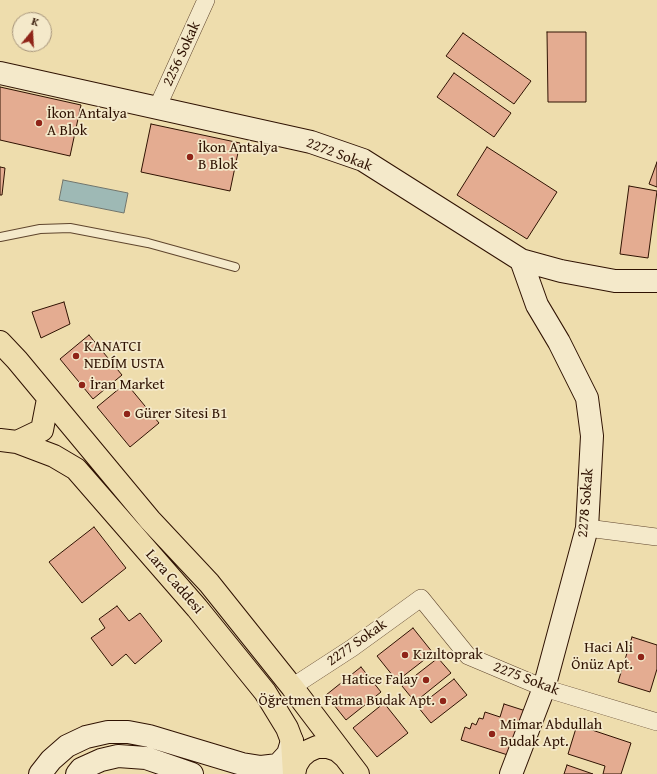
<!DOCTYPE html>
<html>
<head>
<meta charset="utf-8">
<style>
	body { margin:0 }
	#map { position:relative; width:657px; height:774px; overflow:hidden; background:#eeddad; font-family:"Gentium Book Plus",serif }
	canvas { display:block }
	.north { position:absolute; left:12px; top:12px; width:40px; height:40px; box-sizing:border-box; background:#f4e9ca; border:1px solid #a5937a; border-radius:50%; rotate:18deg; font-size:11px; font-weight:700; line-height:16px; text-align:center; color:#2f1202 }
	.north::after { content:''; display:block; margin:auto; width:14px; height:18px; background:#8f2418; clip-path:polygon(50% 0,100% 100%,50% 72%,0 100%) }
</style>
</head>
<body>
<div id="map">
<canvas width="657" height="774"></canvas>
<div class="north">K</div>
</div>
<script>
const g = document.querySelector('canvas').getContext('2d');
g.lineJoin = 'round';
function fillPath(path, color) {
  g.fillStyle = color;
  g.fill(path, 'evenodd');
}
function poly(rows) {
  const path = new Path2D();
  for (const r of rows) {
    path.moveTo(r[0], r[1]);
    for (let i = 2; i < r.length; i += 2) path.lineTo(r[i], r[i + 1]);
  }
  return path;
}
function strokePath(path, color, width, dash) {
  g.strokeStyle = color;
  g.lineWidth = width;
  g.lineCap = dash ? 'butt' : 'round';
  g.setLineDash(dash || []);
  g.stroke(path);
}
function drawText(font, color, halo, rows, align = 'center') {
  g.font = font + ' "Gentium Book Plus",serif';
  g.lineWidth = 3.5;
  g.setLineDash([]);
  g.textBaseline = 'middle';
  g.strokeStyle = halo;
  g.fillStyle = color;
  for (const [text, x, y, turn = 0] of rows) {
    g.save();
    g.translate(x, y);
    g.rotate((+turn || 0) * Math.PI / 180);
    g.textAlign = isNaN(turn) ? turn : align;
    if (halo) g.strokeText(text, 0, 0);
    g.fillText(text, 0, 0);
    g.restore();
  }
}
const water = poly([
	[63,180,128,193,124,213,59,200,63,180]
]);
fillPath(water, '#9eb9b5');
strokePath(water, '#72766d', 1);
const building = poly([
	[547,32,586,32,586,102,548,102,547,32],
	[463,33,531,81,514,104,446,56,463,33],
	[454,73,511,113,494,137,437,97,454,73],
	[0,87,81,105,70,156,0,140,0,87],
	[151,124,240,143,230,191,141,172,151,124],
	[487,147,557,192,527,239,457,195,487,147],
	[657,162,657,187,649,184,657,162],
	[0,167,5,168,2,195,0,195,0,167],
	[629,186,657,191,648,258,620,254,629,186],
	[64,302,70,324,41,338,32,312,64,302],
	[89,335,122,375,93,399,60,359,89,335],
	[126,383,159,423,130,447,97,407,126,383],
	[94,527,126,568,82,603,49,562,94,527],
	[117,606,129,621,140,613,162,641,135,664,126,654,112,666,91,638,105,628,99,619,117,606],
	[413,628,433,653,397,681,377,656,413,628],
	[632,637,657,645,657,669,650,692,618,682,632,637],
	[438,658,451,673,415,702,402,686,438,658],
	[361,667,381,692,346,720,326,695,361,667],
	[454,679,467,695,431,723,418,707,454,679],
	[384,703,408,733,377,757,353,728,384,703],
	[504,704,529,712,514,757,461,740,465,727,470,729,472,723,476,725,479,718,483,719,485,712,500,717,504,704],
	[577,725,631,743,621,774,603,774,605,766,568,754,577,725],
	[567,765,593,774,564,774,567,765]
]);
fillPath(building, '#e4ac91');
strokePath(building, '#2f1202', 1);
const lane = poly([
	[0,237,40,229,70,228,148,243,235,267]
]);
const street = poly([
	[157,108,206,0],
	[587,528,657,537],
	[292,687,352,648,421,598,468,656,544,688,657,722]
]);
const secondary = poly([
	[0,73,311,142,363,160,521,260,561,271,615,281,657,281],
	[40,774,51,760,67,746,86,737,108,732,128,732,149,736,242,764,261,767,278,765,288,754,292,741],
	[77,774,81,769,101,760,118,756,146,758,192,774],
	[511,774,544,688,587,528,592,436,587,398,559,342,537,305,521,260]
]);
const primary = poly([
	[0,342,17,360,150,520,209,583,292,687,358,774],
	[0,440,17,442,54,456,76,469,197,608,265,692,287,728,292,741,294,774],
	[17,442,42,430,48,399],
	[294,774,296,765,301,757,308,751,317,747,328,747,337,750,345,757]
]);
strokePath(lane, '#5f452d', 10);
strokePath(street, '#5f452d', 18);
strokePath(secondary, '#2f1202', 24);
strokePath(primary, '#2f1202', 24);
strokePath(lane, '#f4e9ca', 8);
strokePath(street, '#f4e9ca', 17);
strokePath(secondary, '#f4e9ca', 22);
strokePath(primary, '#eeddad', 22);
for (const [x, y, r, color] of [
	[39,123,4,"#8f2418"],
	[190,157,4,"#8f2418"],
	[76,356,4,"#8f2418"],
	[82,385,4,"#8f2418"],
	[127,414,4,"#8f2418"],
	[405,655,4,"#8f2418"],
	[641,657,4,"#8f2418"],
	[426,680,4,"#8f2418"],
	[443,701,4,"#8f2418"],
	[492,734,4,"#8f2418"]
]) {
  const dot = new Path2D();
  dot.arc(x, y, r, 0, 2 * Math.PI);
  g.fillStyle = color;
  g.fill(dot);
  strokePath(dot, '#f4e9ca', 1.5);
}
drawText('15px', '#2f1202', '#f4e9ca', [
	["2256 Sokak",182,54,-65],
	["2272 Sokak",339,155,21],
	["2278 Sokak",586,503,-85],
	["Lara Caddesi",174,582,49],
	["2277 Sokak",357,643,-35],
	["2275 Sokak",526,679,21]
]);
drawText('15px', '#2f1202', '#f4e9ca', [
	["İkon Antalya",47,114],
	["A Blok",47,131],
	["İkon Antalya",198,148],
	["B Blok",198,165],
	["KANATCI",84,347],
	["NEDÍM USTA",84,364],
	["İran Market",90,385],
	["Gürer Sitesi B1",135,414],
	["Haci Ali",633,648,"right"],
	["Önüz Apt.",633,665,"right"],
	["Kızıltoprak",413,655],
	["Hatice Falay",418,680,"right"],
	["Öğretmen Fatma Budak Apt.",435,701,"right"],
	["Mimar Abdullah",500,725],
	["Budak Apt.",500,742]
], 'left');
</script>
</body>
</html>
